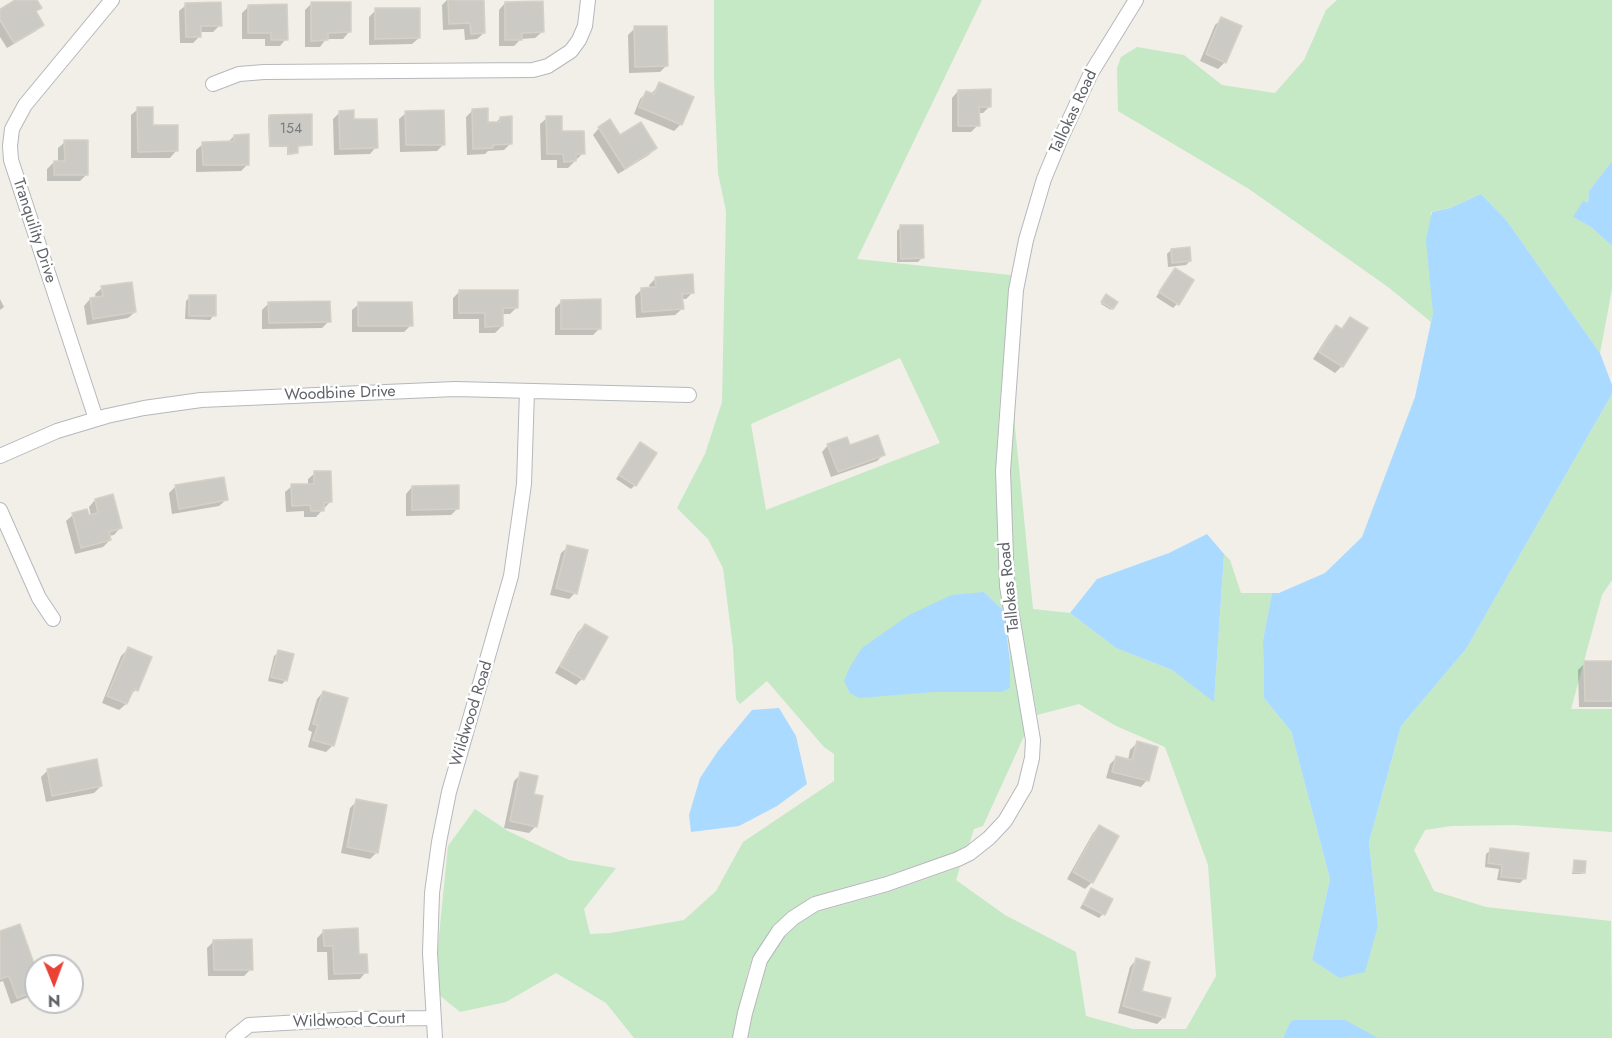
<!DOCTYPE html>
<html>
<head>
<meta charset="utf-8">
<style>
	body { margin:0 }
	#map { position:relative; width:1612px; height:1038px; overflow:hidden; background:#f1efe8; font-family:Jost,sans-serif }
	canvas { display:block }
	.north { position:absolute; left:24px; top:954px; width:60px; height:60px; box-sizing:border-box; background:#fff; border:2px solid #bfc1c3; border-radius:50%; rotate:179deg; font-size:16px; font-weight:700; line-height:24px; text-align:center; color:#5f6368 }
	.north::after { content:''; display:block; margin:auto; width:21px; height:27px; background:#ea4335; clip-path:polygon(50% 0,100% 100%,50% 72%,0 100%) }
</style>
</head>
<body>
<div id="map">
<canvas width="1612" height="1038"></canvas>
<div class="north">N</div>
</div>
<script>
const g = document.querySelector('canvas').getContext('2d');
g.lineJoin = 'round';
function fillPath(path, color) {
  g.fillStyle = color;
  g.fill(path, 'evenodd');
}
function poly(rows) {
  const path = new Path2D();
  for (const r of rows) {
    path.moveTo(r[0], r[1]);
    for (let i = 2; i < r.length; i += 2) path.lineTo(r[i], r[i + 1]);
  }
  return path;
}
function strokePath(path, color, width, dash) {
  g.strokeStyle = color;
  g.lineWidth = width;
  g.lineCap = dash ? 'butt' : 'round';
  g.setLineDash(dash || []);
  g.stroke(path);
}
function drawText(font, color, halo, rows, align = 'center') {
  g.font = font + ' Jost,sans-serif';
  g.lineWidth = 5;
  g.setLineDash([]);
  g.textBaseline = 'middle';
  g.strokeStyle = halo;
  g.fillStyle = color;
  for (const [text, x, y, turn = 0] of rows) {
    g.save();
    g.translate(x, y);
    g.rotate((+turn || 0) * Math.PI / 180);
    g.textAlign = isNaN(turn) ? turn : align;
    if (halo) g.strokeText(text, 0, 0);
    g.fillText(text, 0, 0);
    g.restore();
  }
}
fillPath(poly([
	[714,0,982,0,857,259,1011,275,999,413,996,470,998,556,1004,611,984,592,934,692,1002,692,1010,687,1010,662,1007,626,1025,734,983,826,974,829,969,844,956,852,885,876,811,897,790,911,775,925,753,957,748,971,733,1038,634,1038,606,1003,556,973,506,1002,460,1012,438,994,437,956,448,846,475,809,508,831,569,860,616,868,584,909,590,934,610,933,684,920,716,891,743,842,834,781,834,754,824,747,767,681,740,704,736,699,733,647,723,568,708,539,677,508,705,454,722,402,726,211,718,173,714,80],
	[900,358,940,443,766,510,751,424],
	[1337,0,1612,0,1612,161,1589,191,1588,203,1573,217,1591,227,1612,246,1612,289,1600,353,1507,221,1481,194,1450,208,1431,212,1433,313,1431,322,1388,287,1249,189,1118,111,1117,68,1121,57,1137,47,1184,55,1222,85,1275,93,1304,60,1326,10],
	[1014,391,1015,427,1033,609,1070,613,1116,648,1172,670,1214,701,1224,554,1230,560,1241,593,1272,593,1263,640,1264,698,1291,731,1330,879,1312,960,1339,978,1378,925,1369,842,1401,726,1466,649,1612,394,1612,580,1602,595,1571,709,1612,709,1612,832,1514,825,1451,826,1425,830,1414,850,1434,891,1486,907,1611,921,1612,1038,1378,1038,1290,1022,1283,1038,747,1038,751,1015,766,964,784,937,797,925,817,912,889,892,960,867,956,880,1005,915,1076,952,1086,1016,1133,1029,1186,1029,1216,976,1208,865,1165,747,1116,726,1079,704,1037,715,1014,585,1012,555,1010,471]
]), '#c5e8c5');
fillPath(poly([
	[1612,161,1612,246,1591,227,1573,217,1583,201,1588,203,1589,191],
	[1481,194,1507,221,1600,353,1612,385,1612,394,1466,649,1401,726,1369,842,1378,925,1365,972,1339,978,1312,960,1330,879,1291,731,1264,698,1263,640,1272,593,1279,593,1325,573,1362,537,1415,397,1433,313,1426,240,1432,212,1450,208],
	[1207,534,1224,554,1214,702,1172,670,1116,648,1070,613,1097,579,1169,553],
	[984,592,1004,611,1010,662,1010,688,1002,692,934,692,859,698,850,693,844,681,850,667,862,648,909,615,952,595],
	[779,708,796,736,807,784,777,806,739,826,691,832,689,815,700,778,718,751,752,710],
	[1295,1020,1345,1020,1378,1038,1283,1038,1290,1022]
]), '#aadaff');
fillPath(poly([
	[18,0,35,0,40,8,35,13,42,24,36,31,7,48,0,37,0,11],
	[447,0,483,0,484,33,477,39,465,40,464,29,443,30,442,5],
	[312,3,349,32,343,39,326,39,320,47,305,47,305,10],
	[505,3,542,32,535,38,521,39,514,46,499,46,499,10],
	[186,5,220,25,213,32,200,32,200,36,193,43,180,43,179,11],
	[248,7,286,39,280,46,265,46,265,39,242,39,242,13],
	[376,10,419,38,412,44,369,45,369,17],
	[1222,19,1225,62,1218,69,1200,61,1215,25],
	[635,28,666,66,660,72,629,73,628,35],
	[660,84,681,124,674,131,634,114,640,99,647,92,651,94],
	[958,91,990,106,983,113,978,113,978,125,971,132,952,132,952,98],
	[138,109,152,127,176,151,170,158,131,158,131,115],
	[473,110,487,124,495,124,500,118,511,143,504,150,488,151,485,154,467,155,466,117],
	[340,112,352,121,376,147,370,154,334,155,333,119],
	[406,113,444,144,437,151,400,152,399,119],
	[270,117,310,145,296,147,295,154,287,155,287,147,269,147,268,118],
	[547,118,583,153,568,168,557,168,557,160,541,160,540,124],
	[599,128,620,137,655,148,649,155,618,174,593,135],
	[234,136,248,164,241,171,196,172,196,150,203,144,227,143],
	[65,142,87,174,80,181,47,181,47,169,54,162,58,162,58,148],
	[901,226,922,258,918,262,897,262,897,231],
	[1171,250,1190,261,1186,265,1168,267,1167,254],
	[1175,270,1177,304,1173,308,1156,297],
	[656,278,693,292,686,299,681,299,682,309,675,315,636,318,635,296,641,290,650,289,649,285],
	[102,288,135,312,128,318,87,325,84,306,90,299,96,298,95,294],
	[459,292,517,307,510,314,502,314,502,326,495,333,479,333,479,319,453,319,453,298],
	[190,297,214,315,210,320,185,319,186,301],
	[1105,298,1112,308,1111,310,1101,304],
	[0,299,4,307,0,310],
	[562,301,600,328,593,335,555,335,555,308],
	[269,303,329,321,322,328,262,329,262,310],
	[359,304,411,325,404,332,352,332,352,310],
	[1350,318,1342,366,1335,373,1313,359,1329,334,1336,327,1340,330],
	[640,444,635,485,631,489,616,479],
	[828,445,849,447,884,454,877,461,831,477,822,452],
	[315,473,330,502,316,517,304,517,304,511,286,512,285,492,292,486,308,485,308,479],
	[176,486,226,500,219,506,172,514,169,493],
	[412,487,458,508,451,515,406,516,406,494],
	[95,500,120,528,114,535,109,536,110,540,103,547,75,554,66,521,73,515,91,516,89,507],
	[568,547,575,593,569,599,550,595,561,553],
	[585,625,582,679,576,685,555,673,578,632],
	[128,649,136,690,129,696,126,704,119,710,102,703,121,656],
	[279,652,286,680,282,684,268,681,274,656],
	[1612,662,1612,707,1579,707,1578,670,1585,663],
	[323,692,333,745,326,752,308,747,312,732,308,730,317,699],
	[1137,743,1147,780,1141,787,1106,778,1110,764,1116,758,1128,760,1130,750],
	[47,771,101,786,94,793,46,802,41,777],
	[521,774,533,796,536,826,529,833,504,828,514,781],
	[357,801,377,852,370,859,341,853,350,808],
	[1099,827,1092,882,1085,889,1067,879,1093,833],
	[1491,850,1524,879,1520,883,1497,880,1499,869,1485,867,1486,854],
	[1575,862,1583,873,1582,874,1572,874],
	[1091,890,1103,914,1099,918,1080,908],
	[324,931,358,955,366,972,360,979,328,980,327,952,317,952,317,938],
	[0,932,36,974,36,994,11,1004,3,981,0,982],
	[214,941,251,969,244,976,208,976,207,948],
	[1136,960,1141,992,1164,1017,1157,1024,1118,1013,1130,967]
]), '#0003');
const building = poly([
	[15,0,37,0,42,8,36,11,44,25,14,43,0,20,0,9,15,0],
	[448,0,484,0,485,33,471,34,470,23,449,24,448,0],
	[543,1,544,32,522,33,522,40,505,40,505,2,543,1],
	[221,2,222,26,201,26,201,37,186,37,185,3,221,2],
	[311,2,351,2,351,32,328,33,328,40,311,41,311,2],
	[287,4,288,40,271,40,271,33,248,33,248,5,287,4],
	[375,8,420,8,420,38,375,39,375,8],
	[1221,17,1242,26,1226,63,1206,54,1221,17],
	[634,26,667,26,668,66,635,67,634,26],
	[659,82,694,97,682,125,639,107,646,91,654,94,659,82],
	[991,89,991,107,979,107,980,126,958,126,958,90,991,89],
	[137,107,153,107,153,125,178,125,178,151,138,152,137,107],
	[488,108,488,122,500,122,500,117,512,116,512,144,493,145,493,148,473,149,472,109,488,108],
	[354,110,354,119,377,119,378,148,340,149,339,111,354,110],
	[444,110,445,145,406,145,405,111,444,110],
	[312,114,312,145,298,146,298,153,288,154,288,146,270,146,269,115,312,114],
	[546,116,562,116,562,131,584,131,585,154,576,154,576,161,564,162,563,154,547,154,546,116],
	[610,119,620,135,641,122,657,148,625,169,598,127,610,119],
	[249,134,249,165,203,165,202,142,234,141,234,135,249,134],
	[64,140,88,140,88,175,54,175,54,161,65,161,64,140],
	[900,225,923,225,924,258,901,259,900,225],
	[1190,247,1191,261,1172,263,1171,249,1190,247],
	[1175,268,1194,280,1179,305,1159,292,1175,268],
	[693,274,694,293,682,294,684,309,642,312,641,288,656,287,655,277,693,274],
	[132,282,136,312,93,319,90,298,103,296,101,286,132,282],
	[459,290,518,290,518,308,503,308,503,326,485,327,485,313,459,313,459,290],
	[1106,294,1118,302,1113,309,1101,302,1106,294],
	[189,295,216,295,216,316,189,316,189,295],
	[601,299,601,329,561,329,561,300,601,299],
	[330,301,331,322,269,323,268,302,330,301],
	[358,302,412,302,413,326,358,326,358,302],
	[1350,317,1368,328,1343,367,1319,352,1336,325,1342,329,1350,317],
	[878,435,885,455,838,472,827,444,847,437,850,445,878,435],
	[640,442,657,453,636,486,619,475,640,442],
	[314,471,331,471,332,502,324,503,324,511,311,511,310,505,292,506,291,484,314,484,314,471],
	[224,477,228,500,179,509,175,485,224,477],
	[459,485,459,509,412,510,412,486,459,485],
	[113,494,122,528,109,532,111,540,81,548,72,513,87,509,89,515,98,513,95,499,113,494],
	[567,545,588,550,577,594,556,588,567,545],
	[585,624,608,637,584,680,560,666,585,624],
	[128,647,152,657,138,691,134,689,127,704,107,696,128,647],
	[278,650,294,654,287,681,271,677,278,650],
	[1584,661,1612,661,1612,701,1585,701,1584,661],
	[323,691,348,698,334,746,313,740,318,725,313,724,323,691],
	[1137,741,1158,747,1149,781,1112,772,1116,756,1132,760,1137,741],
	[97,759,102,786,52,796,47,769,97,759],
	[520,772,538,776,534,794,543,796,537,827,510,821,520,772],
	[356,799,387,805,378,853,347,847,356,799],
	[1099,825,1119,836,1093,883,1073,872,1099,825],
	[1490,848,1529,853,1526,879,1501,877,1502,865,1488,863,1490,848],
	[1574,860,1586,861,1585,873,1573,872,1574,860],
	[1091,888,1113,899,1105,915,1083,904,1091,888],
	[20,924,36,969,36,991,17,998,9,976,0,979,0,931,20,924],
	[358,928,359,954,367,954,368,973,334,974,333,946,324,946,323,930,358,928],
	[252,939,253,970,214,970,213,940,252,939],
	[1136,958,1150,962,1142,991,1171,998,1165,1018,1123,1006,1136,958]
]);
fillPath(building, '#cccac5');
strokePath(building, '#d6d1c6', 1.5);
const street = poly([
	[213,84,239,74,264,72,533,70,548,66,571,51,579,40,585,26,588,0],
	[96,419,11,160,10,146,12,129,25,105,112,0],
	[0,456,57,431,107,416,144,408,201,400,455,389,689,395],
	[0,510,39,598,53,619],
	[233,1038,249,1025,354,1019,433,1018],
	[435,1038,430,953,432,893,439,842,449,792,511,576,524,484,527,391],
	[740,1038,745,1013,760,960,779,931,793,918,815,904,887,884,958,859,970,853,989,838,1005,821,1025,787,1032,758,1033,740,1007,586,1003,471,1016,290,1026,240,1044,179,1061,138,1091,73,1136,0]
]);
strokePath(street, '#b5b8bc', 16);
strokePath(street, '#fff', 14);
drawText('14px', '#7a7d7f', null, [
	["154",291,130]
]);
drawText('16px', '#5f6368', '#fff', [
	["Tallokas Road",1074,112,-65],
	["Tranquility Drive",34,231,72],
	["Woodbine Drive",340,394,-2],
	["Tallokas Road",1010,587,-96],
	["Wildwood Road",472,714,-73],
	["Wildwood Court",349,1021,-2]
]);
</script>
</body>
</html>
